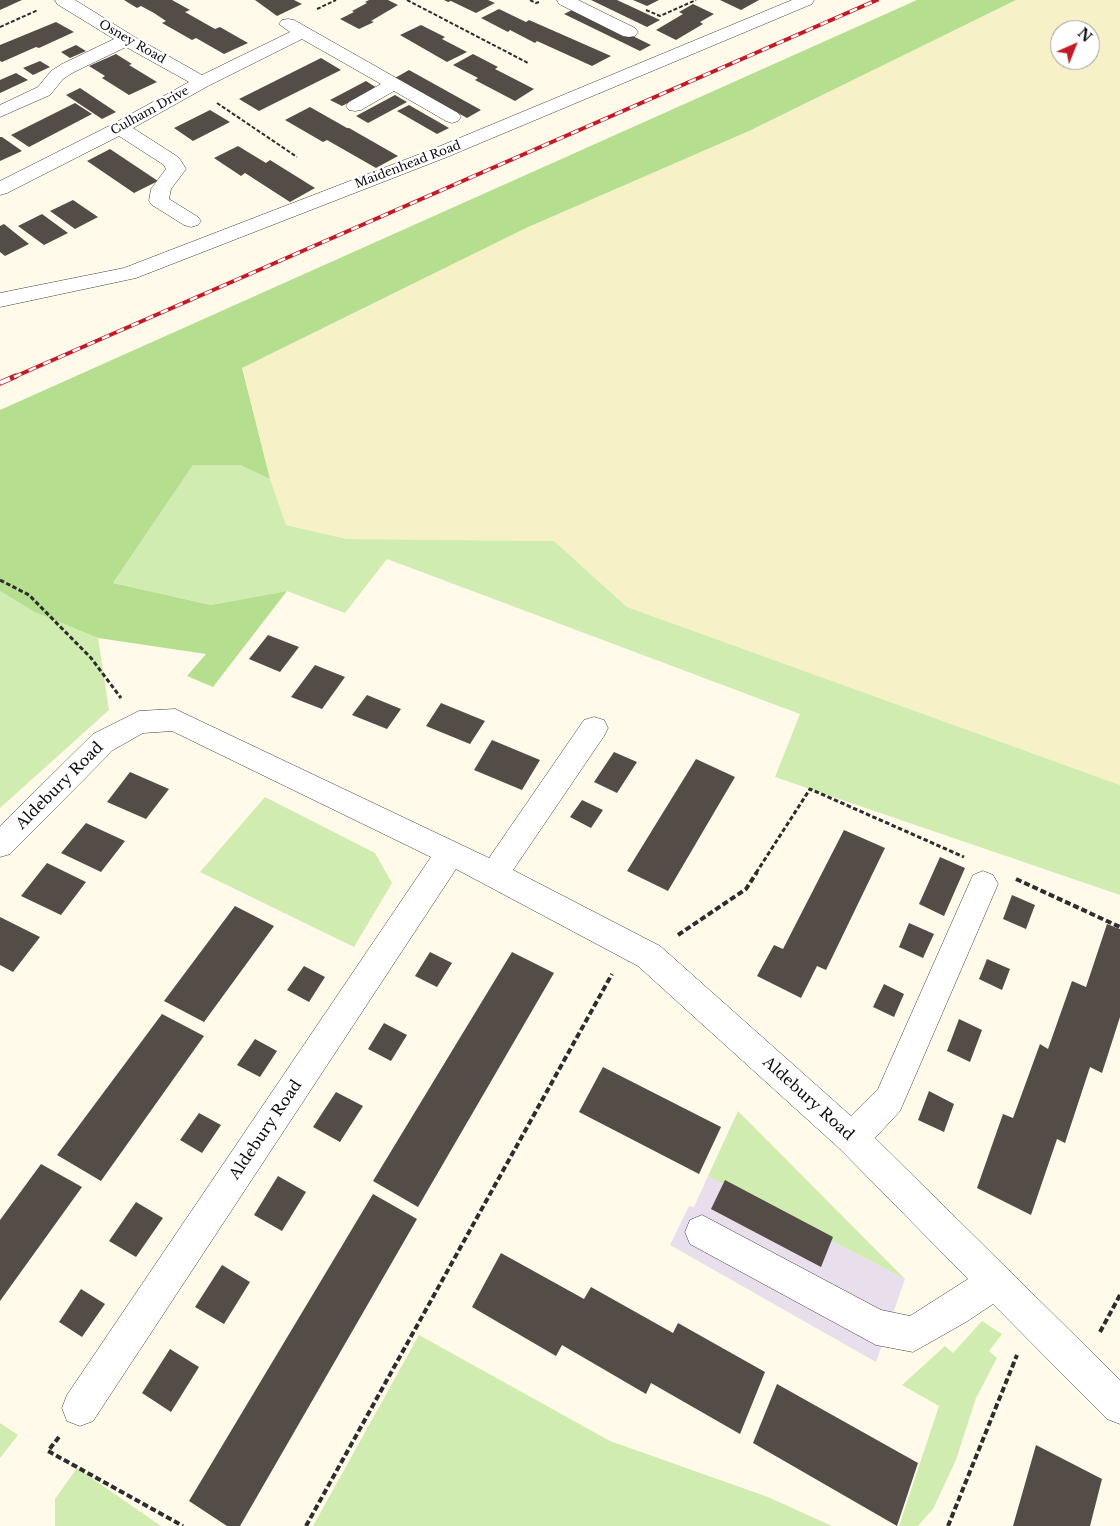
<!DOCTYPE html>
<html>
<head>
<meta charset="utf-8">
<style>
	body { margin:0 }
	#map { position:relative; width:1120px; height:1526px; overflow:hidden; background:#fffae9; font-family:"Libre Baskerville",serif }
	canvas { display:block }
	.north { position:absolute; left:1050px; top:20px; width:50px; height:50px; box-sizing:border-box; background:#fff; border:1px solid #9d9d9d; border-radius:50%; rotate:44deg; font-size:14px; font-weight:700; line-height:20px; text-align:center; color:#0b0b0b }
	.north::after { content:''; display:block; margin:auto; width:18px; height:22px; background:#c41a28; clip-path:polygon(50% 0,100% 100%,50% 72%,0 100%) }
</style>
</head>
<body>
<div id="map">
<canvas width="1120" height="1526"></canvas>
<div class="north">N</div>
</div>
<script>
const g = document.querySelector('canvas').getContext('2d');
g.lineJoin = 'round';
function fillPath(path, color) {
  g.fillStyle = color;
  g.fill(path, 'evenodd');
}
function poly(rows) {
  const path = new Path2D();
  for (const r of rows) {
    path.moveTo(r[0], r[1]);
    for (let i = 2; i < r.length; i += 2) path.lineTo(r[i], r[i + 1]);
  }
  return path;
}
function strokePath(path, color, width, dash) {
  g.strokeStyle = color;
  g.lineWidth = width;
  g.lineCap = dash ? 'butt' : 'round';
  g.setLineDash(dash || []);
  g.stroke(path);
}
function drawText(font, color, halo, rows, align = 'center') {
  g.font = font + ' "Libre Baskerville",serif';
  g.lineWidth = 5;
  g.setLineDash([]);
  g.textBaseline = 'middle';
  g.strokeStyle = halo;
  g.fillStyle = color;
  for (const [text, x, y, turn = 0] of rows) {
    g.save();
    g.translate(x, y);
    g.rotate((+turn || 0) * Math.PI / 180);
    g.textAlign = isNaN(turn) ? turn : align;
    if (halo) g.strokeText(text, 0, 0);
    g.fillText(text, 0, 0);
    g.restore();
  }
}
fillPath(poly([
	[708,1176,905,1279,876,1362,670,1245,689,1206,694,1207]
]), '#e9deeb');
fillPath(poly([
	[1016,0,1120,0,1120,785,627,607,554,541,348,539,286,525,270,479,242,368,526,228,749,131],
	[1060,30,1090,30,1090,60,1060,60]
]), '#f7f1c7');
fillPath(poly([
	[193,465,240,465,270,479,286,525,347,539,554,541,627,607,1120,785,1120,895,775,777,800,714,387,559,345,613,287,591,211,605,113,583],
	[0,591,36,612,98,638,109,710,0,808],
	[265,797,375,853,392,883,354,947,200,872],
	[738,1111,905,1279,708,1176],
	[982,1321,1002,1334,989,1351,997,1358,976,1398,956,1460,933,1509,918,1526,899,1526,939,1406,902,1385,945,1346,953,1353],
	[419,1335,610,1441,768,1497,832,1526,313,1526],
	[0,1423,18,1435,0,1458],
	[77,1468,161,1526,55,1526,55,1499]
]), '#d1ecb0');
fillPath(poly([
	[917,0,1016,0,749,131,526,228,242,368,270,479,240,465,193,465,113,583,211,605,287,591,213,687,187,676,206,654,98,638,35,612,0,591,0,410]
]), '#b5de8f');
fillPath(poly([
	[0,0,22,0,0,10],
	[124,0,172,0,190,10,185,12,215,29,220,27,248,43,224,54,196,38,192,40,162,23,166,21,154,13,141,6,137,8],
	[255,0,294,0,302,4,277,16],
	[369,0,388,0,398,5,371,21,374,22,359,29,340,19,354,12,352,11,367,3,365,2],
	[444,0,488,0,495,3,476,13,451,1,448,2],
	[591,0,617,0,660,20,647,27],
	[633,0,659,0,647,6],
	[720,0,759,0,741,10],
	[693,4,714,14,700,22,703,24,676,40,656,30,683,14,679,12],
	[576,8,651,45,640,51,564,14],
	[499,9,526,22,529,20,611,56,592,66,537,41,535,43,510,30,508,32,481,18],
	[56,22,74,32,39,48,36,47,2,62,0,61,0,45],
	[421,25,445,37,442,39,467,52,447,62,400,35],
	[76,45,86,51,70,58,61,52],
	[116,54,132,64,129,65,157,82,129,95,102,78,105,76,89,66],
	[473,54,498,67,495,69,534,89,515,101,475,80,478,78,453,65],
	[321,58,341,70,259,111,239,99],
	[40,61,50,67,33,75,23,68],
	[409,70,481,110,467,118,395,78],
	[16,73,28,80,0,93,0,80],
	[366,81,377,88,342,106,330,100],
	[80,88,116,112,102,119,66,95],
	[395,95,407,102,368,123,356,116],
	[75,103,92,114,29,147,11,135],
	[409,105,449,128,437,134,397,111],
	[310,107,347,128,349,128,398,156,376,168,327,140,323,142,285,120],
	[210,110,230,122,193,141,174,128],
	[0,137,2,137,22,151,0,161],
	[238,146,266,163,270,160,315,188,290,202,245,173,241,176,214,158],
	[110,149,158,181,134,193,87,161],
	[73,200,98,217,75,229,50,211],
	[42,214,68,233,44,245,18,226],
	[4,224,29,244,5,256,0,252,0,226],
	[268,635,299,647,280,672,249,659],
	[315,665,345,677,322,709,291,697],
	[367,695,401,709,387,729,352,715],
	[441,703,485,721,470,744,426,726],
	[492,740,540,760,522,790,474,770],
	[614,752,637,762,617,793,594,782],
	[696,759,735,777,668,891,627,871],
	[130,772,169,789,146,819,107,802],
	[582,800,603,810,591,828,570,817],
	[86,823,125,841,101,872,61,853],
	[844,830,885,848,826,970,817,966,801,998,757,976,774,945,783,949],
	[940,857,965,868,944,916,919,904],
	[47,863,86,882,61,915,21,896],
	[1012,895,1035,905,1026,929,1003,919],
	[235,906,274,926,204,1022,164,1001],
	[0,917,40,937,13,972,0,965],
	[909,923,934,934,923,958,899,947],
	[1107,924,1120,929,1120,1017,1102,1073,1090,1067,1065,1143,1057,1139,1031,1215,977,1188,1003,1114,1013,1118,1040,1044,1048,1049,1072,981,1086,987],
	[430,952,452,963,437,987,415,976],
	[512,952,554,973,418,1207,373,1181],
	[987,959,1010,969,1002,990,979,979],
	[304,966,325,977,309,1002,287,990],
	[884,984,904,994,894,1017,873,1007],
	[162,1014,204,1036,101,1181,57,1155],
	[959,1019,982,1030,970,1062,947,1051],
	[384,1023,407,1035,391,1061,368,1049],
	[255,1039,277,1051,260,1077,237,1065],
	[603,1067,721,1127,699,1174,579,1112],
	[929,1091,954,1104,944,1132,918,1120],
	[336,1092,363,1106,340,1142,313,1127],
	[199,1113,221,1125,202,1153,180,1140],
	[41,1164,82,1187,0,1301,0,1220],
	[278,1176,306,1192,282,1231,254,1215],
	[725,1180,833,1237,821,1267,711,1209],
	[373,1194,417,1219,240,1526,227,1526,189,1501],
	[136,1202,163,1218,136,1257,109,1241],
	[501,1253,584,1299,591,1287,673,1333,678,1323,765,1372,740,1434,651,1383,646,1394,562,1345,556,1356,472,1307],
	[222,1265,250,1282,224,1324,195,1307],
	[81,1289,105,1304,82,1337,59,1322],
	[170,1349,199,1367,171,1412,142,1393],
	[777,1384,918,1463,897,1526,753,1443],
	[1036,1445,1102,1479,1090,1526,1013,1526]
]), '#544c47');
const minor = poly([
	[55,0,75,0,133,36,202,75,290,32,279,24,282,20,288,19,294,20,458,113,461,117,458,121,452,123,446,121,394,91,361,110,355,111,349,110,346,106,349,102,381,84,302,39,208,86,133,128,178,157,181,161,186,169,171,189,169,199,198,217,201,221,198,225,191,227,184,225,152,205,149,201,151,189,166,169,164,165,119,136,7,193,0,195,0,181,113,124,189,82,126,47,74,72,63,79,50,95,0,117,0,105,38,87,51,71,62,64,114,39,57,4,55,0],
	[557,0,578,0,635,28,638,32,635,36,629,37,623,36,559,4,557,0],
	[792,0,814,0,812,4,447,157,136,278,0,307,0,293,124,268,433,149,792,0],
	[175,709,489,858,584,720,594,717,604,720,608,728,604,736,513,870,660,946,851,1116,878,1089,973,875,983,871,993,875,998,884,900,1111,875,1138,1120,1380,1120,1424,1107,1419,993,1304,966,1322,913,1352,876,1345,690,1244,685,1232,690,1220,702,1215,881,1310,910,1316,968,1279,840,1149,638,966,456,869,93,1421,80,1426,67,1421,62,1408,67,1395,431,857,172,731,143,733,113,750,10,854,0,857,0,826,93,734,139,711,175,709]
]);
strokePath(minor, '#3e3e3e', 1);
strokePath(poly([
	[407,0,528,63],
	[530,0,536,3,539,2],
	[317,9,336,0],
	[646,10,660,16,696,0],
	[0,27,38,10],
	[217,103,297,157]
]), '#2d2d2d', 2, [4, 2]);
strokePath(poly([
	[0,580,29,595,91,658,121,698],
	[756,873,810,789,964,857]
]), '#2d2d2d', 3, [4.5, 2.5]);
strokePath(poly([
	[1016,879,1120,927],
	[678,935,746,889,757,872],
	[1100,1332,1120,1295],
	[59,1437,48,1451,183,1526],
	[306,1526,612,974],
	[948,1526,1017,1355]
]), '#2d2d2d', 4, [6, 3]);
fillPath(minor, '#fff');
const railFar1 = poly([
	[14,377,877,0]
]);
const rail = poly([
	[0,383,16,376]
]);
strokePath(railFar1, '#c41a28', 4);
strokePath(rail, '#c41a28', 5.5);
strokePath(railFar1, '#fff', 2.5, [8]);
strokePath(rail, '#fff', 4, [11]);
drawText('12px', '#0b0b0b', '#fff', [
	["Osney Road",132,42,30],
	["Culham Drive",150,111,-29],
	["Maidenhead Road",408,165,-21]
]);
drawText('15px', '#0b0b0b', '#fff', [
	["Aldebury Road",60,786,-45],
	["Aldebury Road",808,1099,42],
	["Aldebury Road",266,1130,-56]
]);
</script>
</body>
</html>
